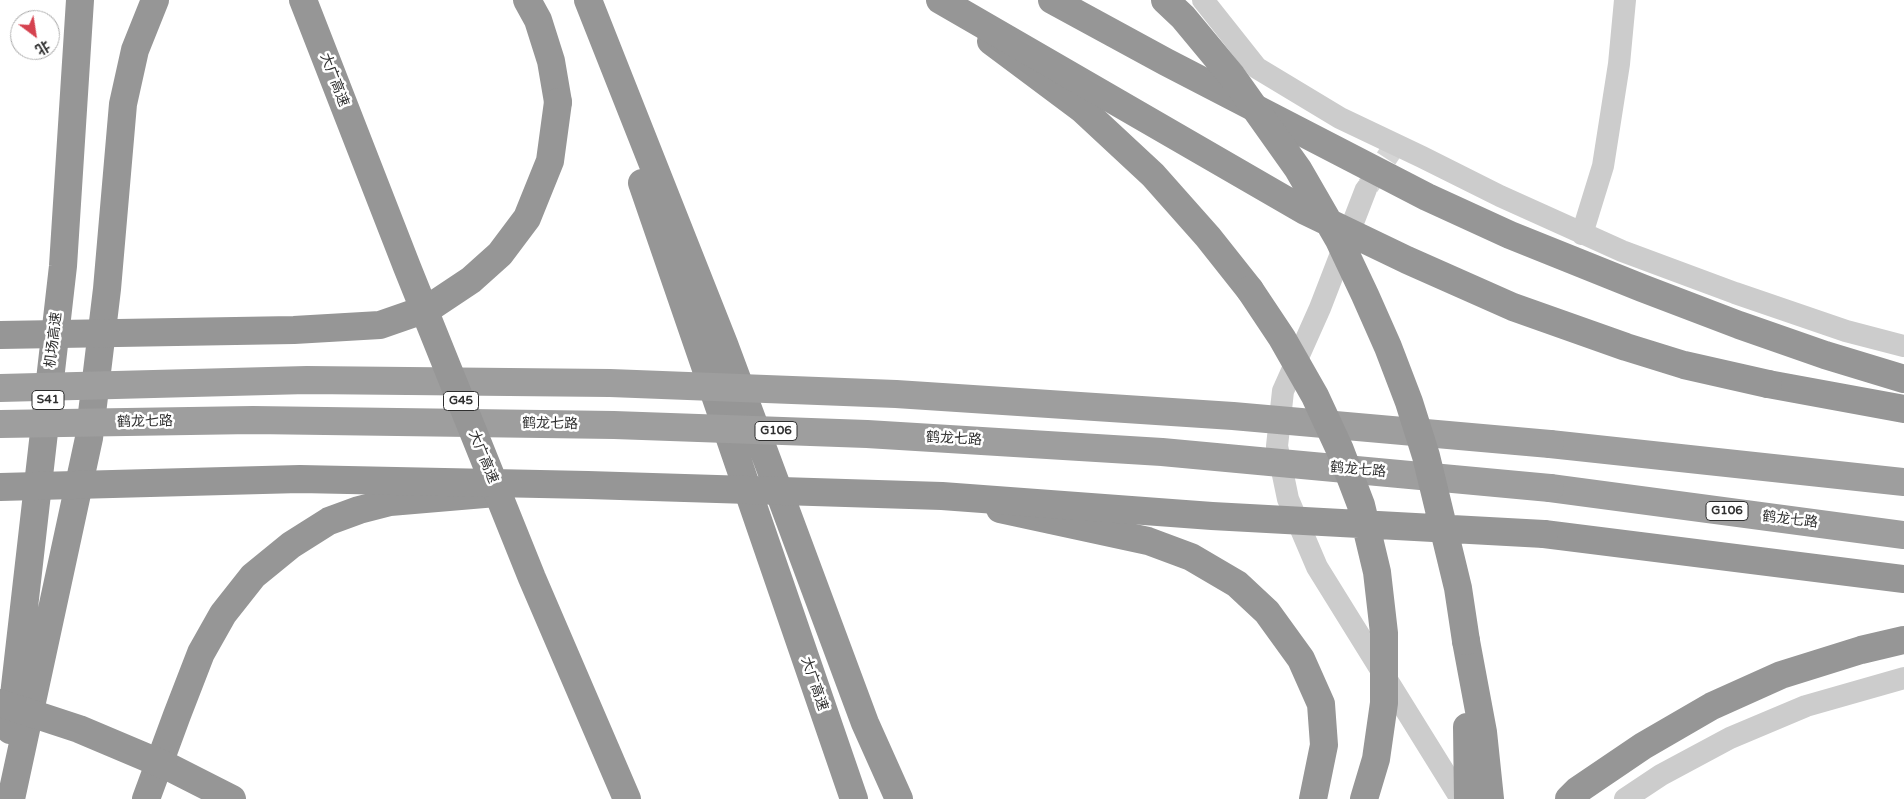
<!DOCTYPE html>
<html>
<head>
<meta charset="utf-8">
<style>
	body { margin:0 }
	#map { position:relative; width:1904px; height:799px; overflow:hidden; background:#fff; font-family:"Varela Round","Noto Sans SC",sans-serif }
	canvas { display:block }
	.north { position:absolute; left:10px; top:10px; width:50px; height:50px; box-sizing:border-box; background:#fff; border:1px solid #acacac; border-radius:50%; rotate:149deg; font-size:14px; font-weight:700; line-height:20px; text-align:center; color:#2f2f2f }
	.north::after { content:''; display:block; margin:auto; width:18px; height:22px; background:#d5424f; clip-path:polygon(50% 0,100% 100%,50% 72%,0 100%) }
</style>
</head>
<body>
<div id="map">
<canvas width="1904" height="799"></canvas>
<div class="north">北</div>
</div>
<script>
const g = document.querySelector('canvas').getContext('2d');
g.lineJoin = 'round';
function poly(rows) {
  const path = new Path2D();
  for (const r of rows) {
    path.moveTo(r[0], r[1]);
    for (let i = 2; i < r.length; i += 2) path.lineTo(r[i], r[i + 1]);
  }
  return path;
}
function strokePath(path, color, width, dash) {
  g.strokeStyle = color;
  g.lineWidth = width;
  g.lineCap = dash ? 'butt' : 'round';
  g.setLineDash(dash || []);
  g.stroke(path);
}
function drawText(font, color, halo, rows, align = 'center') {
  g.font = font + ' "Varela Round","Noto Sans SC",sans-serif';
  g.lineWidth = 5;
  g.setLineDash([]);
  g.textBaseline = 'middle';
  g.strokeStyle = halo;
  g.fillStyle = color;
  for (const [text, x, y, turn = 0] of rows) {
    g.save();
    g.translate(x, y);
    g.rotate((+turn || 0) * Math.PI / 180);
    g.textAlign = isNaN(turn) ? turn : align;
    if (halo) g.strokeText(text, 0, 0);
    g.fillText(text, 0, 0);
    g.restore();
  }
}
strokePath(poly([
	[1368,186,1395,145]
]), '#d5d5d5', 22, [22, 11]);
strokePath(poly([
	[1203,0,1257,68,1340,118,1422,157,1500,196,1622,251,1735,293,1846,331,1904,346],
	[1366,189,1320,308,1283,391,1277,446,1288,499,1317,567,1461,799],
	[1582,234,1603,166,1619,64,1625,0],
	[1625,799,1661,775,1730,738,1806,706,1904,678]
]), '#ccc', 22);
strokePath(poly([
	[1550,444,1904,482],
	[1550,488,1904,535]
]), '#9e9e9e', 28);
strokePath(poly([
	[527,0,538,20,551,61,558,102],
	[588,0,724,344,865,723,899,799],
	[1052,0,1166,62,1427,197,1510,235,1642,288,1739,325,1825,355,1904,379],
	[991,41,1082,109,1153,175,1208,237,1250,290],
	[642,183,854,799],
	[1768,384,1904,409],
	[1000,509,1148,541,1191,557,1237,584,1267,612,1301,659,1321,704,1324,745,1313,799],
	[1544,534,1904,579],
	[1466,641,1483,732,1490,799],
	[1467,727,1468,799],
	[10,730,63,266,80,0],
	[11,799,89,438,107,289,123,104,135,50,155,0],
	[146,799,177,715,201,653,223,614,253,576,291,545,329,521,359,510,390,502,496,493],
	[1569,799,1578,790,1643,746,1712,706,1781,675,1861,650,1904,640]
]), '#969696', 28);
strokePath(poly([
	[0,388,307,380,610,383,896,394,1233,416,1550,444],
	[0,424,253,420,614,425,867,434,1162,452,1550,488]
]), '#9e9e9e', 28);
strokePath(poly([
	[303,0,407,267,532,578,627,799],
	[940,0,1305,211,1407,260,1513,307,1626,347,1684,365,1768,384],
	[1165,0,1183,17,1232,76,1298,169,1339,240,1365,295,1388,347,1409,402,1426,456,1458,588,1466,641],
	[1250,290,1282,338,1315,396,1340,450,1361,505,1377,572,1384,633,1384,703,1376,759,1364,799],
	[0,335,294,330,380,325,429,308,471,280,500,254,527,218,550,161,558,102],
	[0,487,300,479,588,485,942,496,1212,516,1544,534],
	[0,703,79,729,169,767,232,799]
]), '#969696', 28);
for (const [x, y, w] of [
	[48,400,32],
	[461,401,35],
	[776,431,42],
	[1727,511,42]
]) {
  const box = new Path2D();
  box.roundRect(x - w / 2, y - 9.5, w, 19, 4);
  g.fillStyle = '#fff';
  g.fill(box);
  strokePath(box, '#2f2f2f', 1);
}
drawText('bold 12px', '#2f2f2f', null, [
	["S41",48,400],
	["G45",461,401],
	["G106",776,431],
	["G106",1727,511]
]);
drawText('14px', '#2f2f2f', '#fff', [
	["大广高速",334,80,69],
	["机场高速",54,340,-83],
	["鹤龙七路",145,422,-1],
	["鹤龙七路",550,424,1],
	["鹤龙七路",954,439,3],
	["大广高速",483,457,68],
	["鹤龙七路",1358,470,5],
	["鹤龙七路",1790,520,7],
	["大广高速",814,684,71]
]);
</script>
</body>
</html>
